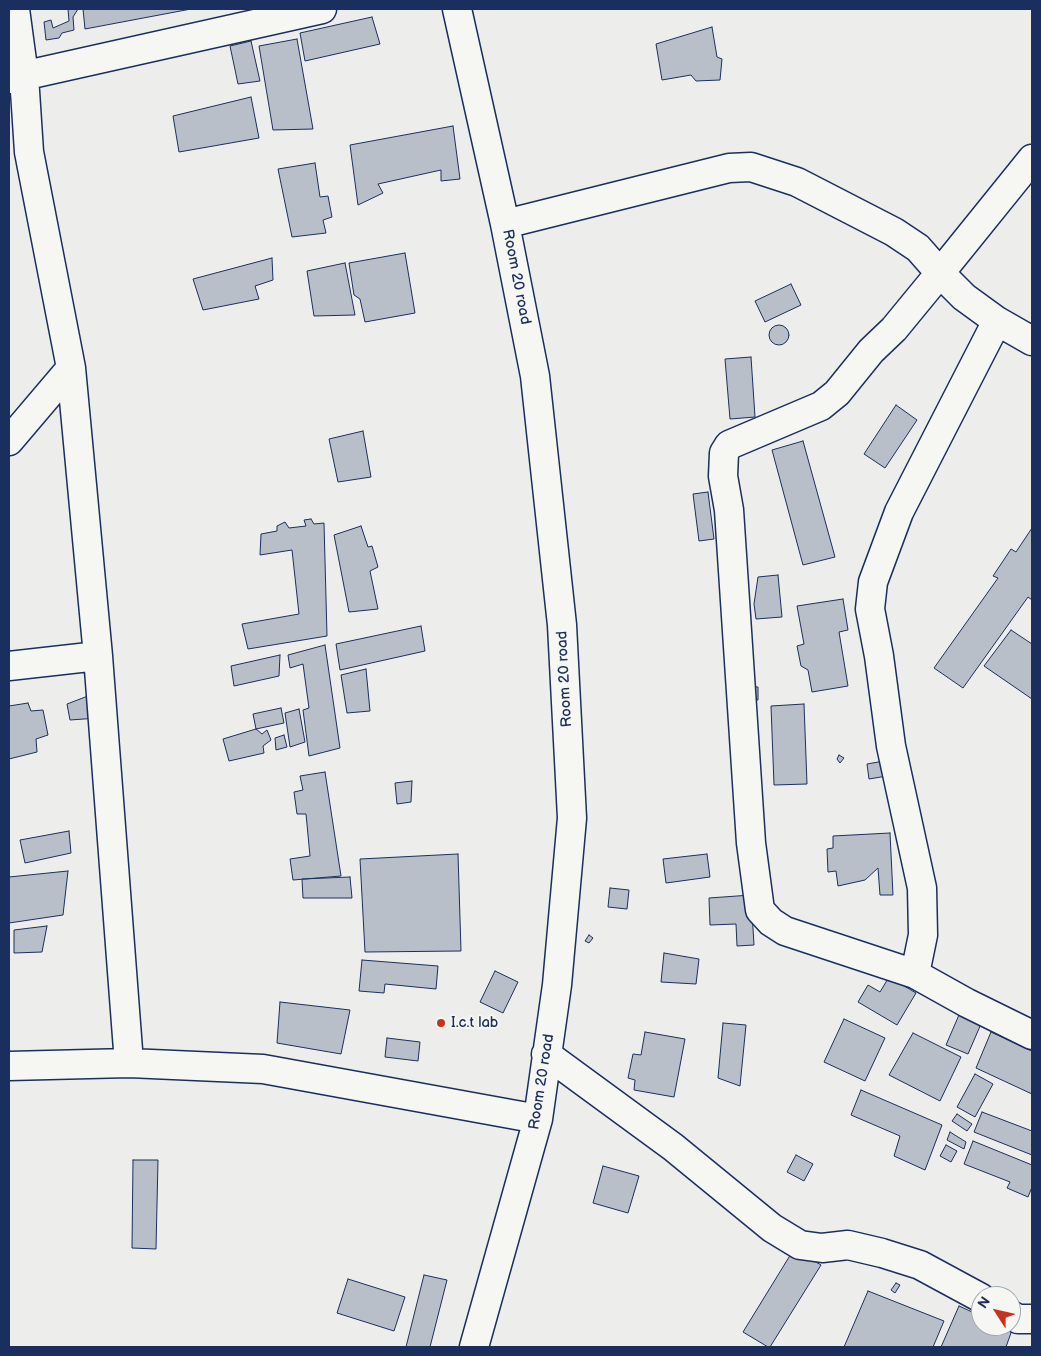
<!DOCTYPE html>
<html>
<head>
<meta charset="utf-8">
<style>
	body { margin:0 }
	#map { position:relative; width:1041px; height:1356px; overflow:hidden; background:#edeeec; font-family:"Balsamiq Sans",sans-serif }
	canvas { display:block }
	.frame { position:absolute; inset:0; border:10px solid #1b2f5e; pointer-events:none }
	.north { position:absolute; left:971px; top:1286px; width:50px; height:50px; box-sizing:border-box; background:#f6f6f2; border:1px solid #9ea6b7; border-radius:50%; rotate:305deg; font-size:14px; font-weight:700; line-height:20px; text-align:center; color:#1b2f5e }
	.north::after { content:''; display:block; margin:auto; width:18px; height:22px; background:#c8321e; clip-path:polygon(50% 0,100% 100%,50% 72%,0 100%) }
</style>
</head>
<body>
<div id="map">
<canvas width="1041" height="1356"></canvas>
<div class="frame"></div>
<div class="north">N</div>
</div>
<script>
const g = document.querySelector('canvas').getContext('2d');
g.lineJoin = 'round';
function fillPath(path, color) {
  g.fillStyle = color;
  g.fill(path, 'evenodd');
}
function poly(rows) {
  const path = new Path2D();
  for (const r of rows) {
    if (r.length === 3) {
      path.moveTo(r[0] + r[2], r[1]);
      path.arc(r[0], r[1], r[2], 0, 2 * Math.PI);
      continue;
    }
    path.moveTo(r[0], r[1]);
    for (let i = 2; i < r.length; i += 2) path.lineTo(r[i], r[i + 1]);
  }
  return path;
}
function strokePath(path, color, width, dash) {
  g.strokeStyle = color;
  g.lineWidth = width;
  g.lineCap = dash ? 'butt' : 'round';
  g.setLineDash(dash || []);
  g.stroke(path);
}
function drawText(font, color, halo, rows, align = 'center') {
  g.font = font + ' "Balsamiq Sans",sans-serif';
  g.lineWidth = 4;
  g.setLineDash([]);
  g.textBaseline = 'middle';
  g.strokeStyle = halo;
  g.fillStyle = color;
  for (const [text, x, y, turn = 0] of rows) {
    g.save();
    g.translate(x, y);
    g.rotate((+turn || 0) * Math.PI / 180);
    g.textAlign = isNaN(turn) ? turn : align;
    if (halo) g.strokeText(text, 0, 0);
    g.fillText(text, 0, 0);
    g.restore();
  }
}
const building = poly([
	[68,9,78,9,73,17,74,30,62,33,59,38,46,40,44,22,51,20,53,28,69,21,68,9],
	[83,9,191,9,85,29,83,9],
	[372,17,380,44,305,61,300,33,372,17],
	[712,27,717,57,722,59,720,80,696,81,691,75,662,80,656,44,712,27],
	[297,39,313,129,273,130,259,46,297,39],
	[251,41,260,81,238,84,230,46,251,41],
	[251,97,259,138,179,152,173,116,251,97],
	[453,126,460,179,441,181,441,170,378,184,383,193,358,205,350,145,453,126],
	[315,163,320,197,328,196,332,217,323,220,326,233,292,237,278,169,315,163],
	[405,253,415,313,365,322,360,299,354,295,349,263,405,253],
	[272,258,273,280,255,286,259,299,203,310,193,279,272,258],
	[345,263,355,315,314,316,307,271,345,263],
	[791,284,801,305,765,322,755,301,791,284],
	[779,335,10],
	[751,357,755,417,730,419,725,359,751,357],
	[896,405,917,420,885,468,864,454,896,405],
	[363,431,371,477,338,482,329,439,363,431],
	[803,441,835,557,803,565,772,450,803,441],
	[708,492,714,539,699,541,693,494,708,492],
	[311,519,314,524,324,523,327,636,248,649,242,624,299,614,292,550,260,555,261,534,277,531,277,526,285,522,289,528,306,526,304,520,311,519],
	[361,526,368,547,372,546,378,567,370,571,378,609,349,612,334,535,361,526],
	[1032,528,1032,600,1028,597,963,688,934,668,998,578,993,576,1011,549,1016,552,1032,528],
	[778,575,782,617,756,619,754,604,758,577,778,575],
	[843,599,848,630,839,632,848,686,812,692,808,670,801,666,797,646,804,644,797,606,843,599],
	[421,626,425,651,340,670,336,644,421,626],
	[1011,630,1032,644,1032,699,984,666,1011,630],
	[325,645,340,748,309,756,303,710,309,708,303,664,290,668,288,655,325,645],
	[280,655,279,676,234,686,231,666,280,655],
	[366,669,370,711,347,713,341,675,366,669],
	[745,686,758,687,758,700,745,700,745,686],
	[88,696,98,718,70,720,67,704,88,696],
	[28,703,31,711,43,710,48,735,36,739,37,752,9,759,9,706,28,703],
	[804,704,807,784,774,785,771,706,804,704],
	[281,708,284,723,256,729,253,714,281,708],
	[299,709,305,742,290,747,285,713,299,709],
	[256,729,262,734,267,730,271,740,263,746,264,753,229,761,223,739,256,729],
	[284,735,287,747,276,750,275,738,284,735],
	[839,755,844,758,840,763,837,759,839,755],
	[884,761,887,776,869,779,867,764,884,761],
	[325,772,341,876,293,880,290,859,310,856,306,814,297,814,294,792,303,790,300,776,325,772],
	[412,781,411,802,397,804,395,783,412,781],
	[69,831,71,853,25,863,20,840,69,831],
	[890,833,893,895,880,895,878,868,865,880,838,886,836,871,828,872,827,849,833,848,833,836,890,833],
	[458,854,461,951,365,952,360,859,458,854],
	[707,854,710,877,666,883,663,859,707,854],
	[68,871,63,915,9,923,9,877,68,871],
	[350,877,352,898,303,898,302,879,350,877],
	[610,888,629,890,627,909,608,907,610,888],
	[751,895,754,945,737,946,736,924,710,925,709,898,751,895],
	[47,926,42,952,14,953,14,930,47,926],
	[589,935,593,938,589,943,585,941,589,935],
	[664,953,699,959,696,984,661,982,664,953],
	[362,960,438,966,436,989,385,984,384,993,359,991,362,960],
	[495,971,518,982,503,1013,480,1002,495,971],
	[889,977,916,993,897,1025,858,1002,868,985,880,992,889,977],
	[280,1002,350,1010,341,1054,277,1043,280,1002],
	[962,1008,984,1017,968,1054,946,1045,962,1008],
	[844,1019,885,1038,865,1081,824,1062,844,1019],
	[723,1023,746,1025,740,1086,718,1078,723,1023],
	[645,1032,685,1039,674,1097,634,1090,635,1080,628,1078,633,1054,641,1055,645,1032],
	[991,1032,1032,1051,1032,1094,976,1068,991,1032],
	[913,1033,961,1057,940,1101,889,1075,913,1033],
	[387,1038,420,1042,418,1061,385,1057,387,1038],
	[975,1074,993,1084,975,1117,957,1107,975,1074],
	[861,1090,942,1125,925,1170,894,1156,900,1136,851,1115,861,1090],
	[982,1112,1032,1131,1032,1155,974,1132,982,1112],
	[957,1114,972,1124,967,1131,952,1121,957,1114],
	[950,1132,966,1142,964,1149,947,1140,950,1132],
	[973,1141,1032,1165,1032,1187,1028,1197,1007,1188,1010,1182,964,1164,973,1141],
	[946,1145,957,1151,951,1162,940,1156,946,1145],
	[796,1155,813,1164,804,1181,787,1172,796,1155],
	[133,1160,158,1160,156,1249,132,1248,133,1160],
	[603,1166,639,1176,628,1213,593,1203,603,1166],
	[794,1249,821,1265,770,1347,768,1347,743,1332,794,1249],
	[424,1275,447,1280,430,1347,406,1347,424,1275],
	[348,1279,405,1297,394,1331,337,1313,348,1279],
	[896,1283,900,1285,895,1293,891,1290,896,1283],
	[868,1291,944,1321,933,1347,844,1347,868,1291],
	[959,1306,981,1316,981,1326,1003,1326,1012,1330,1006,1347,941,1347,959,1306]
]);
fillPath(building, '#b9bfc8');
strokePath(building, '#1b2f5e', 1);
const minor = poly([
	[15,9,24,76,29,152,71,368,98,656,129,1063],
	[457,9,505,224,535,376,562,625,572,818,557,985,538,1119,474,1347],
	[9,79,322,9],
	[505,224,729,168,751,167,797,182,894,232,918,248,940,273,1032,159],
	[1032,341,997,321,964,297,940,273,894,329,871,351,837,393,821,406,729,445,724,453,723,476,729,510,751,843,760,910,771,922,785,931,915,974,967,1003,1032,1035],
	[9,441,71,368],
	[9,666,98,656],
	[915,974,923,935,922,888,891,746,879,656,870,609,873,582,899,512,997,321],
	[546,1054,673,1147,772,1228,800,1245,822,1248,848,1245,882,1253,920,1265,981,1298],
	[9,1066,129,1063,263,1069,538,1119],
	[1011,1315,1018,1319,1032,1319]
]);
strokePath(minor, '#1b2f5e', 31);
strokePath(minor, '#f6f6f2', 28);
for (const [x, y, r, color] of [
	[441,1023,5,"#c8321e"]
]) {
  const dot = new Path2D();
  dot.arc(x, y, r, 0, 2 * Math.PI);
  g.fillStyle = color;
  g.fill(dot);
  strokePath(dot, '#f6f6f2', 2);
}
drawText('15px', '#1b2f5e', '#f6f6f2', [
	["Room 20 road",516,277,79],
	["Room 20 road",565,679,-93],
	["Room 20 road",542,1082,-81]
]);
drawText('15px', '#1b2f5e', '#f6f6f2', [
	["I.c.t lab",451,1023]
], 'left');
</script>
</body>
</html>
